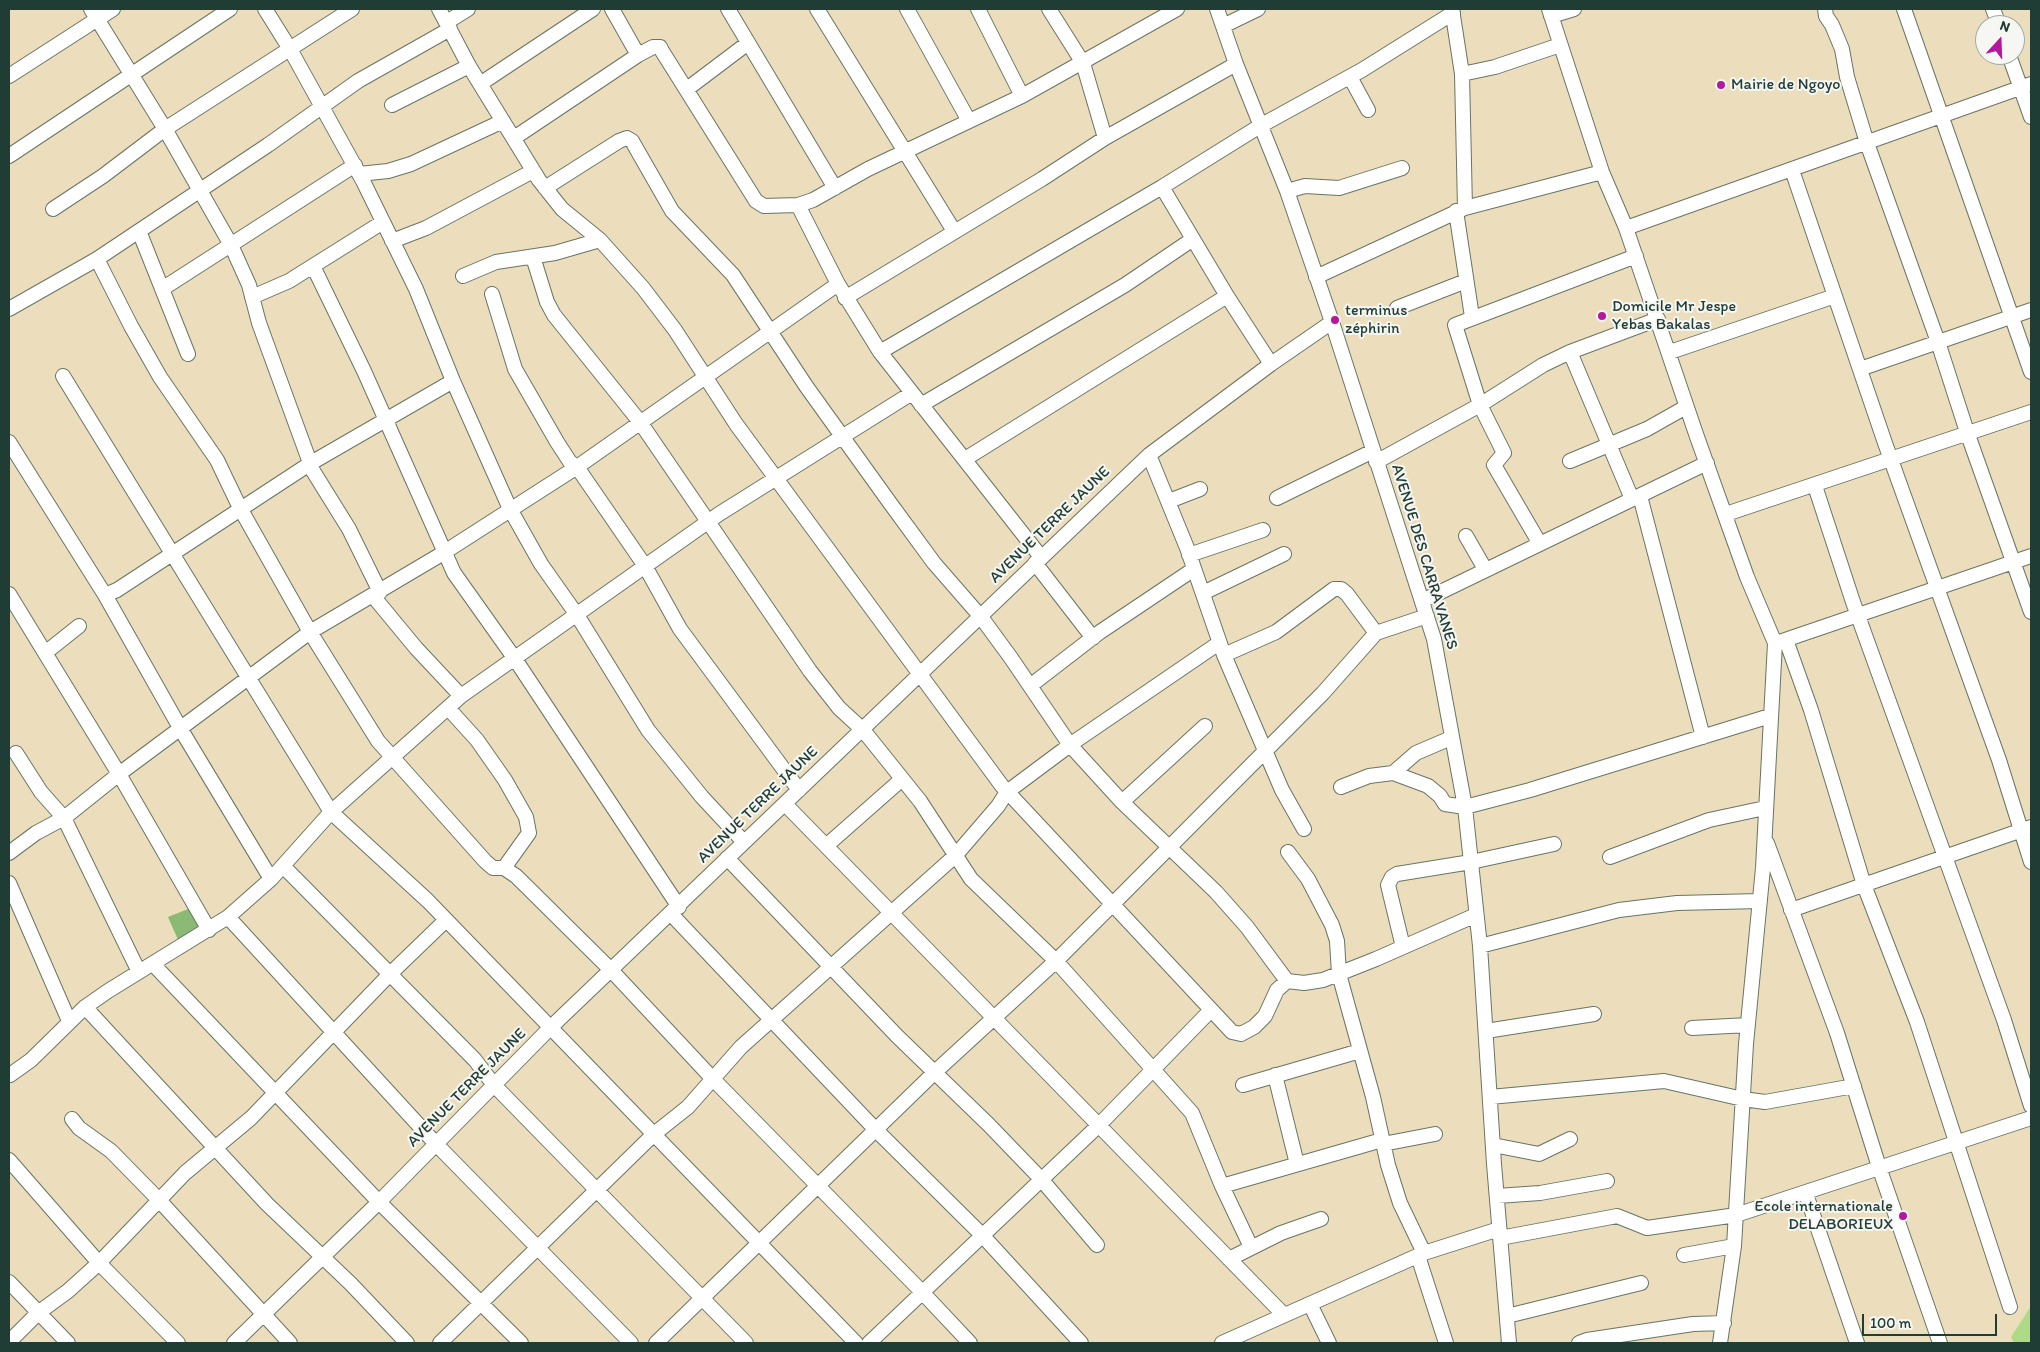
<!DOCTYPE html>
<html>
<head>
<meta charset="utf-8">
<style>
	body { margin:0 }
	#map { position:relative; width:2040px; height:1352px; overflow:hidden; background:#ecdebc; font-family:Itim,sans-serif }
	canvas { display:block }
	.frame { position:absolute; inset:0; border:10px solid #1f3d34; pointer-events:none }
	.north { position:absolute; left:1975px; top:15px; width:50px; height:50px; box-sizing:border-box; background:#f6f6f2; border:1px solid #a0aca6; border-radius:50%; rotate:20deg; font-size:14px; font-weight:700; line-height:20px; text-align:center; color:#1f3d34 }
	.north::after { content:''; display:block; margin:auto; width:18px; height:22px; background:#b5179e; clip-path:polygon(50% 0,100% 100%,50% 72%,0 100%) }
	.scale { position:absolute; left:1862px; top:1314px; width:135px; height:22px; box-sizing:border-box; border:2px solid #1f3d34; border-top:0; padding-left:6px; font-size:15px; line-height:18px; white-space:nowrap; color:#1f3d34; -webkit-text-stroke:4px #f6f6f2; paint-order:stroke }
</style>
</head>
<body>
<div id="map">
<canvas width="2040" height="1352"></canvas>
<div class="frame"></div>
<div class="north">N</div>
<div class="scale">100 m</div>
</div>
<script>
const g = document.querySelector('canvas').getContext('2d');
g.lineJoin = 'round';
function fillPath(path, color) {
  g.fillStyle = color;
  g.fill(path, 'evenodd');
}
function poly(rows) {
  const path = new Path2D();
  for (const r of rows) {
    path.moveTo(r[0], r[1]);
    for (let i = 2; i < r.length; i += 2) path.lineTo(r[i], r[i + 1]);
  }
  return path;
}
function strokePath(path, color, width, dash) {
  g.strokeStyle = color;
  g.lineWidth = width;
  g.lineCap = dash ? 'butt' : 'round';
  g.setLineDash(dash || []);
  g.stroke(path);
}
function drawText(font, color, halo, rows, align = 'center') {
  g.font = font + ' Itim,sans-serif';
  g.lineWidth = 4;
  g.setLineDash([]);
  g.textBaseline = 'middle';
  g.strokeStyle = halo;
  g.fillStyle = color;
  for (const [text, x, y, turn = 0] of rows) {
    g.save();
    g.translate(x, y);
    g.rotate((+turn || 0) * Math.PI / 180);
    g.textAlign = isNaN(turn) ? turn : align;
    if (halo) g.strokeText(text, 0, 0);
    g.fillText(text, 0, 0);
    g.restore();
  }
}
fillPath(poly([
	[2031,1306,2031,1343,2014,1343,2011,1337]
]), '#aeda86');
fillPath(poly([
	[193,907,204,931,179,942,168,917]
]), '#8aba73');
const minor = poly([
	[91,9,165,129,231,245,249,285,259,323,313,471,349,529,380,592],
	[265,9,290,49,363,181,416,289,453,381,510,509,541,564,577,615,648,730,702,797,743,841],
	[439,9,469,66,539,180,562,209,600,240,643,288,675,330,736,424,1002,786,1232,1032,1241,1034,1254,1027,1265,1016,1277,990,1287,981,1304,983,1323,980,1376,959,1476,915],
	[612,9,638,55,653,47,660,47,662,51,756,201,764,206,798,205,838,284,880,352,1041,557],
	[728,9,835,188],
	[817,9,954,231],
	[907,9,969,121],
	[978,9,1022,96],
	[1049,9,1083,63,1105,138],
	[1217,9,1236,64,1287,191,1332,322,1434,639,1465,807,1480,946,1494,1164,1509,1343],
	[1549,9,1602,172,1626,228,1696,434,1747,577,1775,643,1763,868,1746,1044,1734,1246,1720,1343],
	[1825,9,1826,16,1832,25,1842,49,1847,77,1867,143,1938,342,1967,432,2031,612],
	[1904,9,2031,372],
	[1993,9,1999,25],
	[1551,16,1574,9],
	[447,22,468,9],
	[1223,26,1258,9],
	[2009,55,2031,117],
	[1462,74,1495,67,1560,45],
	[9,76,113,9],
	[1350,77,1368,110],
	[480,84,593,9],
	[687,89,748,43],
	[392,105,469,66],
	[514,138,638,55],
	[9,156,230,9],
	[1792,170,1885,443,1999,760,2031,862],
	[359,174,388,171,411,164,503,121],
	[1162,187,1227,296,1271,364],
	[545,188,619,141,627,138,632,141,672,211,733,275,806,386,890,503,934,563,981,617,1011,658,1070,745,1122,802,1216,892,1247,927,1287,981],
	[1287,191,1305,186,1339,188,1402,168],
	[798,205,813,200,868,169,1022,96,1177,9],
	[1465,208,1602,172],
	[53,209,103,176,165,129,352,9],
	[1456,211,1472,317],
	[1626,228,2031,84],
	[139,231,188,354],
	[392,241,426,228,533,171],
	[533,257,547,302,554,315,640,422,810,671,839,708,863,730,920,801,971,879,1056,961,1192,1113,1222,1186,1251,1247],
	[97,259,131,326,160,377,217,460,240,508,310,632,378,741,485,861,493,868,504,868,516,876,611,970,712,1078,922,1292,970,1343],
	[313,266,364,371,454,573,515,659,679,907],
	[463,276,496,262,555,253,600,240],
	[1316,277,1465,208,1462,74,1452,9],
	[162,289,355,165],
	[492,294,515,369,557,442,570,462,577,467,645,566,680,629,799,790],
	[252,297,289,281,383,222],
	[845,298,1042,179,1105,138,1236,64],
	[1397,308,1466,281],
	[9,309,97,259,268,145,358,81,450,29],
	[880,352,1162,187,1260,126,1362,70,1453,13],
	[1570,352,1632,499],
	[1670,352,1835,296],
	[1860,369,2031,310],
	[63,376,331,812,428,901,856,1343],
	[921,405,1125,285,1193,239],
	[9,442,105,595,183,733,271,879],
	[1149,455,1187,548,1224,655,1282,790,1304,829],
	[965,459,1227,296],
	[1570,461,1647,429,1686,407],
	[1376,462,1480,405,1543,365,1570,352,1658,319],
	[1815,486,1853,602,2004,1020,2031,1106],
	[1640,496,1703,737],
	[1277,498,1373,451],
	[1169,501,1200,489],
	[1726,514,2031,412],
	[1466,536,1485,569],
	[1540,544,1494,465,1504,453,1480,405,1455,325,1636,256],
	[1189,555,1263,530],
	[1035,563,1093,638],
	[1203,593,1284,554],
	[9,594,119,774,209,930],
	[105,595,117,590,311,463,453,381],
	[373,596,416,648,461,696],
	[1422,601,1707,463],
	[1786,640,1811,710,1864,885,1917,1022,2010,1307],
	[1779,642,2031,556],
	[45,653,79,626],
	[1224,655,1276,632,1334,589,1341,589,1347,594,1376,633],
	[1030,686,1100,632,1194,569],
	[448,708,477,740,505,780,526,817,529,833,504,868],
	[16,753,41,792,64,818,139,972],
	[1393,773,1428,786,1440,796,1445,804,1465,807,1530,790,1770,716],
	[1341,787,1369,776,1393,773,1416,753,1451,738],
	[1122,802,1205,726],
	[785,804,1284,1315],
	[1767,843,1837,1033,1879,1167,1940,1343],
	[826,846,902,779],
	[1288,852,1308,879,1332,925,1337,941,1339,974,1373,1097,1388,1165,1400,1203,1424,1253],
	[9,853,36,833,64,818,119,774,310,632,440,555,577,467,838,284],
	[1610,857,1709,820,1765,808],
	[727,858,897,1036,989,1125,1041,1179,1097,1245],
	[283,866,475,1060,494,1085,746,1343],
	[9,883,69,1021],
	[1791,910,2031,827],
	[671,914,875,1129,982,1235,1081,1343],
	[228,917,436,1144,631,1343],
	[1480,946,1619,910,1677,903,1760,901],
	[1403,947,1388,885,1392,877,1397,874,1471,862,1554,844],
	[153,964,379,1202,521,1343],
	[85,1007,267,1204,351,1284,407,1343],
	[1692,1028,1748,1025],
	[1486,1031,1594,1014],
	[10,1075,31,1060,85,1007,108,991,228,917,271,879,331,812,461,696,719,514,912,393],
	[1275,1075,1297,1164],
	[1243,1085,1360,1051],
	[1490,1097,1664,1081,1743,1099,1765,1102,1854,1086],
	[72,1119,79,1128,111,1151,158,1199,290,1343],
	[1383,1144,1435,1134],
	[1493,1145,1539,1154,1570,1139],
	[9,1160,99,1263,178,1343],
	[1222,1186,1382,1140],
	[1806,1194,1857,1343],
	[1497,1196,1540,1193,1607,1181],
	[1500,1238,1617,1216,1647,1228,1736,1215,2031,1118],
	[1684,1255,1734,1246],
	[1418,1256,1446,1343],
	[1229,1259,1281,1233,1321,1219],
	[9,1282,68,1343],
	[1310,1304,1329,1343],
	[1507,1316,1641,1283],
	[9,1342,38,1313,68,1291,99,1263,185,1173,251,1118,389,975,446,920],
	[234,1343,379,1202,550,1028,1128,475,1149,455,1271,364,1332,322],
	[440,1343,654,1134,688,1107,741,1047,955,856,998,806,1007,792,1074,742,1219,643],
	[656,1343,935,1072,1056,961,1323,693,1376,633,1427,616],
	[869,1343,1098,1126,1211,1010],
	[1222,1343,1424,1253,1499,1229],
	[1579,1343,1587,1340,1693,1324,1724,1323]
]);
strokePath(minor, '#677564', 16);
strokePath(minor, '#fff', 14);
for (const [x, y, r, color] of [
	[1721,85,5,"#b5179e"],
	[1602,316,5,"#b5179e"],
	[1335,320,5,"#b5179e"],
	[1903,1216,5,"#b5179e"]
]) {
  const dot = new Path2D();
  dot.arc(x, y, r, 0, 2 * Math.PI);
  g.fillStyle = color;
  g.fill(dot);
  strokePath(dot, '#f6f6f2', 2);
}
drawText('16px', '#1f3d34', '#f6f6f2', [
	["Mairie de Ngoyo",1731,85],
	["Domicile Mr Jespe",1612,307],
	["Yebas Bakalas",1612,325],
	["terminus",1345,311],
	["zéphirin",1345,329],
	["Ecole internationale",1893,1207,"right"],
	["DELABORIEUX",1893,1225,"right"]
], 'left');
drawText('16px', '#1f3d34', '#f6f6f2', [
	["AVENUE TERRE JAUNE",1050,525,-44],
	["AVENUE DES CARRAVANES",1424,557,73],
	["AVENUE TERRE JAUNE",758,805,-44],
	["AVENUE TERRE JAUNE",467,1088,-45]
]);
</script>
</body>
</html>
